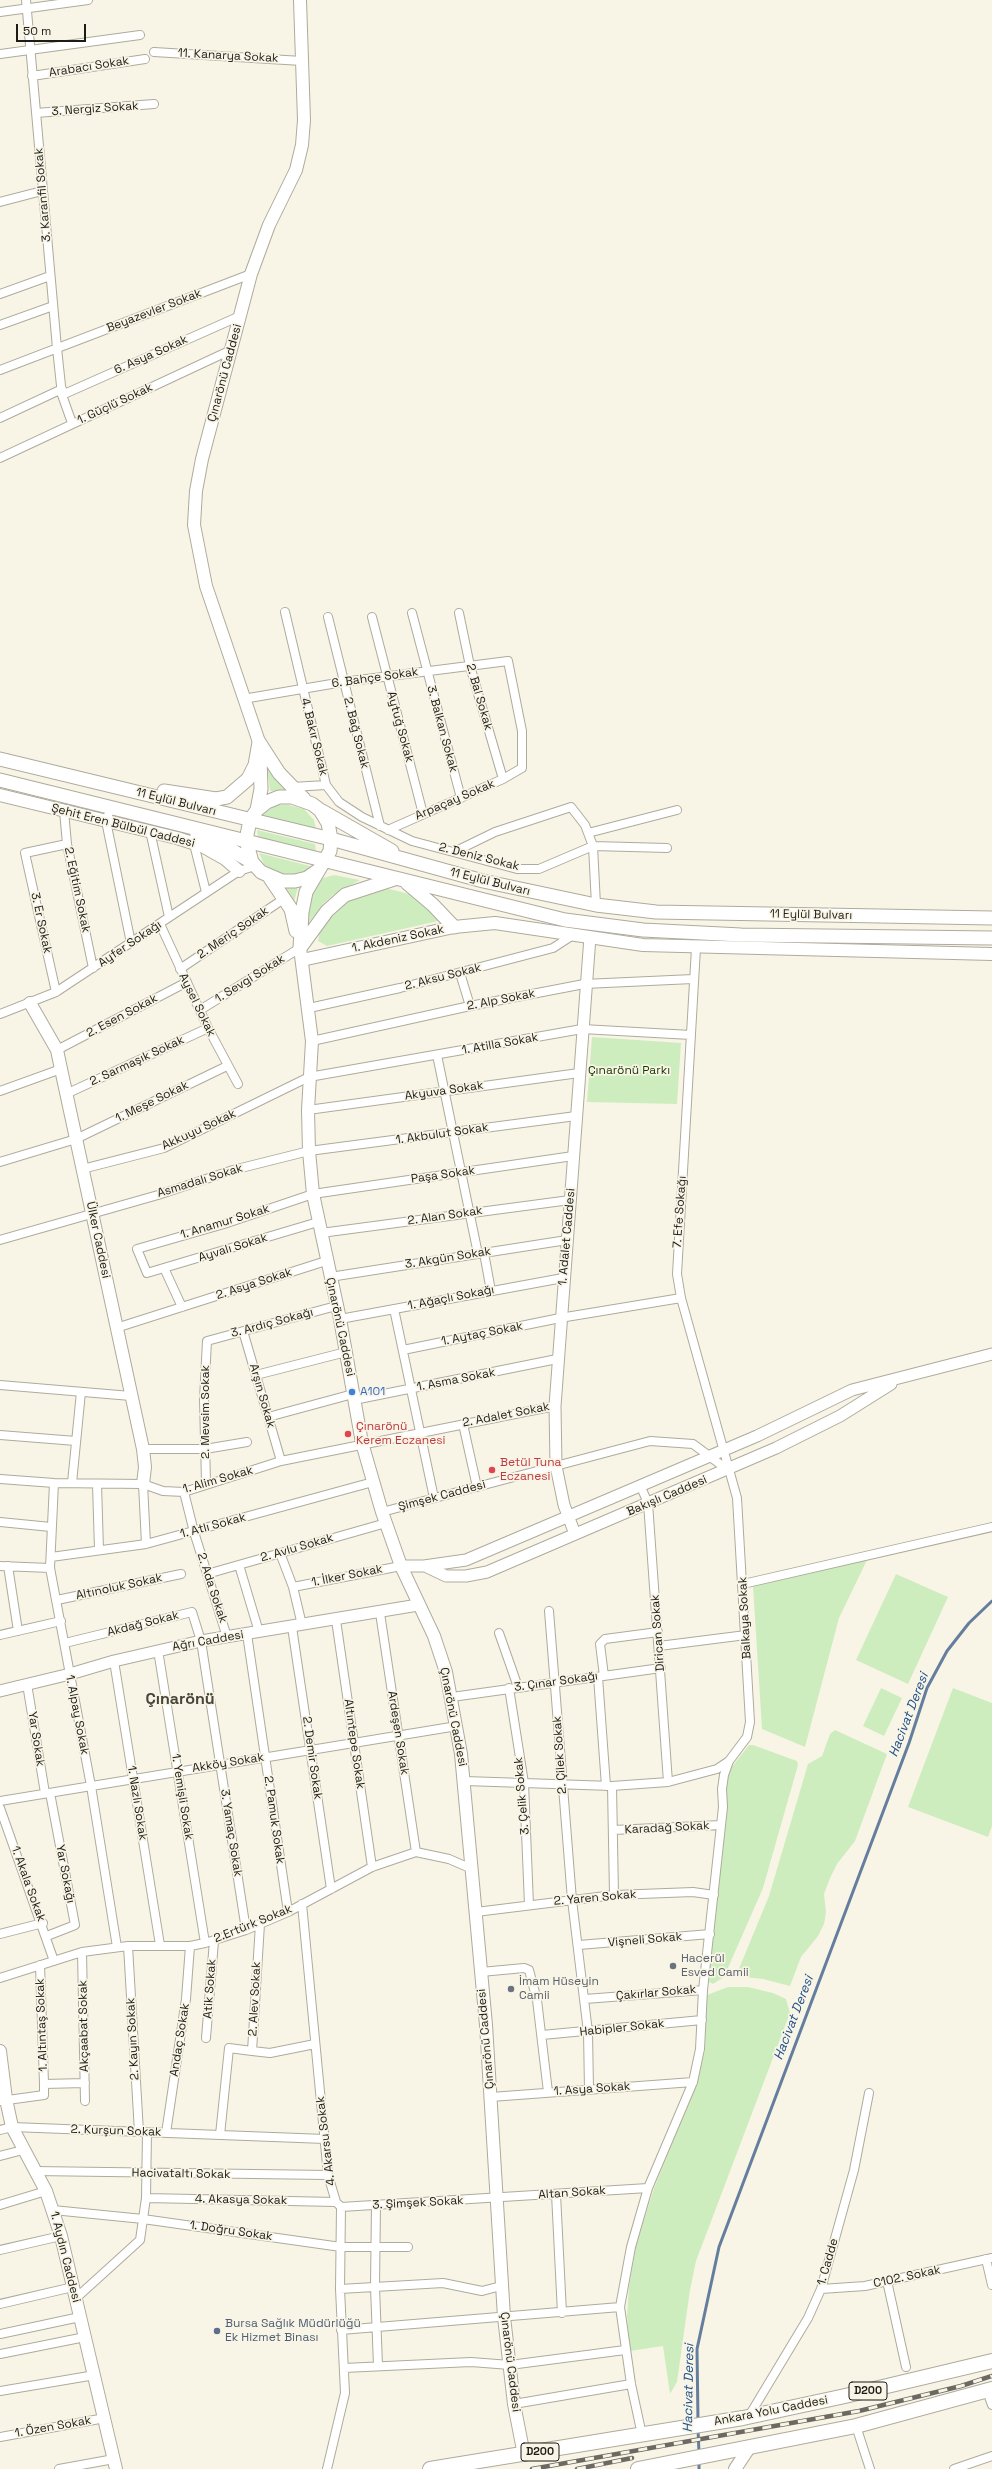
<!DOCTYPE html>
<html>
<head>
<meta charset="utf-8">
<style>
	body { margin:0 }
	#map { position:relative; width:992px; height:2469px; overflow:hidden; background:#f8f5e6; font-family:"Space Grotesk",sans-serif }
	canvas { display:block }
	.scale { position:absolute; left:16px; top:24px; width:70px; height:18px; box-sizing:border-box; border:2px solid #1c1b16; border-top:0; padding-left:5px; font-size:12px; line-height:14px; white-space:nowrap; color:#1c1b16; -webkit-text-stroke:3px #f8f5e6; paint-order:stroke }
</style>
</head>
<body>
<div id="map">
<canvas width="992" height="2469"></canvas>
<div class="scale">50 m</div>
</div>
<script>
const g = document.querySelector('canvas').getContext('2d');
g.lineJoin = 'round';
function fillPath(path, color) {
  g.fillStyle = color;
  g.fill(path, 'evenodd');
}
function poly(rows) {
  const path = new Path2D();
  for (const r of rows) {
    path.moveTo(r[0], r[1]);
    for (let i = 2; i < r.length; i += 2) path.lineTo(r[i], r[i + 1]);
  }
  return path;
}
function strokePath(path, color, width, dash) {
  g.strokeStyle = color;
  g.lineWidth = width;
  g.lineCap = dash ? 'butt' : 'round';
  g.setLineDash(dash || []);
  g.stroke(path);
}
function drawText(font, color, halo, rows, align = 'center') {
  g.font = font + ' "Space Grotesk",sans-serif';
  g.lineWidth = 3.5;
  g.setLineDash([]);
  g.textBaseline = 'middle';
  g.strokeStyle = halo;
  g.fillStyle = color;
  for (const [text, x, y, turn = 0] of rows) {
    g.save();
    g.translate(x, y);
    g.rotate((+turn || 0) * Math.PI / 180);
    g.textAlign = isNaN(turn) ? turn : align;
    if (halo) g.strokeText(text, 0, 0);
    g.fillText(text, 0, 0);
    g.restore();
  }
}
fillPath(poly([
	[267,765,290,791,270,791],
	[277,805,289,805,304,809,314,820,316,829,260,815],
	[257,830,315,844,316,852,258,837],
	[259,853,310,866,303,875,294,878,271,871,264,864],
	[334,875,360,880,333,895,324,903,309,922,306,909,313,886,323,878],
	[298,887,294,902,284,888],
	[389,889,409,894,421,900,443,920,327,946,318,941,320,929,342,901,370,890],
	[592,1037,681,1043,677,1104,587,1102],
	[868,1558,839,1618,805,1747,762,1729,753,1586],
	[896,1574,948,1597,908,1684,856,1660],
	[881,1688,902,1698,884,1736,863,1726],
	[953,1688,992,1703,992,1826,988,1837,908,1807],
	[835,1730,887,1754,855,1841,837,1864,830,1878,824,1894,826,1912,824,1924,818,1936,801,1957,790,1986,763,1979,736,1976,769,1896,808,1764,822,1756,830,1734],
	[749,1745,753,1745,797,1761,798,1765,763,1888,724,1977,713,1984,709,1982,728,1776,731,1768],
	[728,1987,748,1987,773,1993,786,1999,790,2013,696,2261,690,2290,677,2382,670,2394,663,2346,630,2351,627,2316,629,2287,636,2246,654,2188,694,2089,705,2051,707,1995]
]), '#ceedbf');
strokePath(poly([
	[698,2421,697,2349,719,2247,909,1743,927,1688,947,1651,969,1623,992,1601],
	[698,2429,699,2453],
	[699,2461,699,2469]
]), '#657e9e', 3);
const minor = poly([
	[26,0,57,348,62,395,72,423],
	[0,12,88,0],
	[154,52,302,61],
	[0,54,140,35],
	[32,76,145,59],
	[36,113,154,104],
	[0,202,42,191],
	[0,294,50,276],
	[0,325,53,306],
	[0,370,251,274],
	[62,395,240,316],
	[0,418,62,389],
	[0,458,231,350],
	[285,612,326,785,339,802,362,817,412,841,517,869,539,869,593,846,667,848],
	[412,613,461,798],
	[459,613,470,666,503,779],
	[328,617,380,826],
	[372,617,423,814],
	[243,699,343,682,508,661,522,731,522,768,503,779,388,830],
	[292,787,326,785],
	[111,807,106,821,131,943],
	[64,811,67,844,93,968],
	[150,831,169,917],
	[588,833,677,810],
	[194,844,206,892],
	[456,851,495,832,571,807,585,825,593,846,596,905],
	[160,924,208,1028,238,1084],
	[180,969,285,898],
	[460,973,470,1006],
	[56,992,25,853,67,844],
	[309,1008,400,988,553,948,573,935],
	[200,1010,300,948],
	[0,1014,56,992,239,871,255,866],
	[312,1041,470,1006,584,984,693,979],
	[57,1050,187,982],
	[437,1055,478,1254],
	[0,1091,61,1069],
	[66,1094,208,1028],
	[308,1110,579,1073],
	[0,1162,76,1139,227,1066],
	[82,1169,164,1148,309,1077,582,1029,691,1035],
	[318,1222,147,1273,137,1249,224,1224,313,1194,573,1156],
	[321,1233,570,1200],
	[0,1240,158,1195,233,1170,309,1151,576,1116],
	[484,1253,491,1291],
	[164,1268,182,1307],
	[330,1277,567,1240],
	[394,1309,434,1498],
	[340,1319,563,1278],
	[116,1328,326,1261],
	[243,1331,281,1461],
	[403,1350,560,1318,681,1298],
	[256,1375,346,1352],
	[0,1385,131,1396],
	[354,1400,557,1359],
	[268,1417,353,1394],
	[463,1424,477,1487],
	[0,1435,76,1441],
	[143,1449,205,1449,247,1442],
	[0,1479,54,1483,143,1484,163,1491,184,1492,281,1461,555,1406],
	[54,1483,50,1568,91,1786,117,1947],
	[72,1483,81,1392],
	[206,1483,204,1399,207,1341,336,1306],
	[97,1484,99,1550],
	[143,1484,146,1544],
	[640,1485,648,1503,668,1782],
	[184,1492,194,1532,227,1637],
	[382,1512,650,1441,693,1444,728,1470],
	[0,1522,51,1527],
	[280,1553,293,1587,302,1625],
	[51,1557,146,1544,373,1482],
	[239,1565,259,1632],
	[0,1566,50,1568],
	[8,1566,18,1631],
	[207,1574,386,1523],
	[743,1584,992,1527],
	[293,1587,401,1566],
	[57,1600,181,1574],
	[549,1611,572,1900,588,2032,589,2090],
	[380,1613,416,1852],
	[336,1620,372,1867],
	[292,1627,331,1889],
	[499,1633,518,1687],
	[247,1634,288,1912],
	[0,1635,61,1621],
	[65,1643,192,1612,201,1641,246,1930],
	[659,1646,746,1635],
	[158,1650,205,1943],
	[114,1661,160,1945],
	[604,1676,600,1644,605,1639,658,1632],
	[598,1677,606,1786],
	[27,1684,45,1793],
	[509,1688,524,1783,529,1905],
	[452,1697,661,1668],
	[465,1781,612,1786,668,1782,717,1769,729,1761,747,1737,750,1722,737,1498,681,1298,677,1274,696,948],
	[612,1786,614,1895],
	[0,1801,457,1726],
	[0,1808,54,1961],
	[613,1830,721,1825],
	[302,1904,328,2175,336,2202,341,2207,340,2289,345,2393,327,2469],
	[476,1912,614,1895,693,1892,714,1895],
	[0,1934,43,1923],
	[47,1936,75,1925,50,1793],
	[579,1945,710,1934],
	[128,1946,139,2132],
	[82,1952,85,2101],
	[40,1965,44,2084],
	[481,1972,524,1968,529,1970,537,2000,548,2092],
	[0,1978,82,1952,128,1946,190,1946,205,1943,246,1930,288,1912,372,1867,416,1852,449,1859,472,1869],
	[585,1999,703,1990],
	[542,2035,702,2020],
	[206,2038,214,1941],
	[252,2051,270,2053,315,2044],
	[491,2097,693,2082],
	[0,2101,44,2095,44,2084,85,2083],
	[0,2130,12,2127,325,2139],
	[166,2133,186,1999,190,1946],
	[220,2135,229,2048,252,2051,260,1924],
	[0,2156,23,2150],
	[34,2171,328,2175],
	[556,2194,562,2313],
	[146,2198,336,2202],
	[0,2205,46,2191],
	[376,2205,375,2287,378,2366],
	[341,2207,648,2188],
	[53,2210,143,2219,341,2247,408,2247],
	[0,2250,61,2236],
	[986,2259,992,2285],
	[887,2281,906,2367],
	[340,2289,443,2283,482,2291,501,2286],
	[821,2289,865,2286,992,2258],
	[75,2299,140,2240,146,2198,147,2132],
	[0,2304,73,2287],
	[341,2330,620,2307],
	[0,2334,80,2317],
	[0,2354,85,2337],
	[344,2368,471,2362,510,2365,625,2350],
	[0,2391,95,2375],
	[987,2391,992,2405],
	[514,2404,631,2384],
	[749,2416,808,2318,821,2289,854,2170,869,2093],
	[856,2426,870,2469],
	[642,2435,631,2384,620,2307,631,2247,648,2188,693,2082,700,2049,703,1990,723,1807,722,1789,724,1775,729,1761],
	[0,2437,105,2418],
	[59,2469,114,2459],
	[954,2469,992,2456]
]);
const tertiary = poly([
	[575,1534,564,1505,556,1466,555,1406,590,937],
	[401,1566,424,1566,466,1560,757,1436,852,1390,992,1354],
	[427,1567,446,1576,466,1576,487,1572,776,1448,840,1416,891,1384],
	[0,1691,70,1674,114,1661,201,1641,418,1605]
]);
const secondary = poly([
	[259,742,206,586,194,525,196,491,202,459,251,274,269,225,296,170,302,145,304,120,300,0],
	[0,795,177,838,202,846,225,859,239,871],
	[300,948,312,1041,308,1110,309,1151,313,1194,340,1319,362,1443,382,1512,401,1566,434,1636,446,1672,461,1754,486,2025,504,2317,514,2404,524,2455],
	[302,960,454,927,495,923,643,945,992,954],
	[30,1003,57,1050,61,1069,143,1449,145,1467,143,1484],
	[0,2051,6,2099,12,2127,46,2191,61,2236,116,2469],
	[735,2469,749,2448]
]);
const primary = poly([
	[259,742,279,773,304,799],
	[0,759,331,839,483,881,596,905,656,912,992,918],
	[0,780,565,920,643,930,741,935,992,938],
	[164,791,216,799,227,797,248,779,255,765,259,742],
	[257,810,261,789,260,758],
	[322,811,392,851],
	[197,835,226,847,252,862],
	[270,878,291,909,296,931],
	[407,883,433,905,454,927],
	[300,948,302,912,306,892,330,851,331,839,328,823,320,810,312,804,292,797,279,797,267,802,257,810,250,820,246,840,252,862,261,872,282,881,295,881,307,878,317,871],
	[300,948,327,911,345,895,394,879]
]);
const trunk = poly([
	[430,2469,743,2418,845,2396,992,2361],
	[638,2469,856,2426,992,2389]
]);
strokePath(minor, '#aeab9d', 10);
strokePath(tertiary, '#aeab9d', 13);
strokePath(secondary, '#aeab9d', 14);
strokePath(primary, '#aeab9d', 15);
strokePath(trunk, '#aeab9d', 16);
strokePath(minor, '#fff', 8);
strokePath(tertiary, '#fff', 11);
strokePath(secondary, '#fff', 12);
strokePath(primary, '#fff', 13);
strokePath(trunk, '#fff', 14);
const rail = poly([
	[532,2469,859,2411,961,2386,992,2376],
	[577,2469,632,2458]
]);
strokePath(rail, '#6b6961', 4.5);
strokePath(rail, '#f8f5e6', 3, [9]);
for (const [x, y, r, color] of [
	[352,1392,4,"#3f7fe0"],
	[348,1434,4,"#e0444e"],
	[492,1470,4,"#e0444e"],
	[673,1966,4,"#6b7280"],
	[511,1989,4,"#6b7280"],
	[217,2331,4,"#5c6f8a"]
]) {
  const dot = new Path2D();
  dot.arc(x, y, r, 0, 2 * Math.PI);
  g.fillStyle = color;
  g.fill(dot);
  strokePath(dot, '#f8f5e6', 1.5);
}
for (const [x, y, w] of [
	[868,2391,38],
	[540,2452,38]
]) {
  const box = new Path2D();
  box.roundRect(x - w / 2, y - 9, w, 18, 3);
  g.fillStyle = '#f8f5e6';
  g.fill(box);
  strokePath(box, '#1c1b16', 1);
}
drawText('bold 11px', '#1c1b16', null, [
	["D200",868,2391],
	["D200",540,2452]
]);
drawText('12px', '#1c1b16', '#f8f5e6', [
	["11. Kanarya Sokak",228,56,3],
	["Arabacı Sokak",89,67,-9],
	["3. Nergiz Sokak",95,109,-4],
	["3. Karanfil Sokak",43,195,-95],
	["Beyazevler Sokak",154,311,-21],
	["6. Asya Sokak",151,355,-24],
	["Çınarönü Caddesi",225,373,-75],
	["1. Güçlü Sokak",115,404,-25],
	["6. Bahçe Sokak",375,678,-8],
	["2. Bal Sokak",479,697,74],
	["Aytuğ Sokak",400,727,75],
	["3. Balkan Sokak",442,729,75],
	["2. Bağ Sokak",356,733,76],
	["4. Bakır Sokak",314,737,76],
	["Arpaçay Sokak",455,800,-23],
	["11 Eylül Bulvarı",176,802,14],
	["Şehit Eren Bülbül Caddesi",123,826,14],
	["2. Deniz Sokak",479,857,14],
	["11 Eylül Bulvarı",490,882,14],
	["2. Eğitim Sokak",77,890,78],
	["11 Eylül Bulvarı",811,915,1],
	["3. Er Sokak",41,923,78],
	["2. Meriç Sokak",233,933,-34],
	["1. Akdeniz Sokak",398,939,-12],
	["Ayfer Sokağı",130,944,-34],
	["2. Aksu Sokak",443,977,-14],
	["1. Sevgi Sokak",250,979,-32],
	["2. Alp Sokak",501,1000,-11],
	["Aysel Sokak",197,1005,64],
	["2. Esen Sokak",122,1016,-28],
	["1. Atilla Sokak",500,1044,-10],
	["2. Sarmaşık Sokak",137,1061,-25],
	["Akyuva Sokak",444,1091,-8],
	["1. Meşe Sokak",152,1102,-26],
	["Akkuyu Sokak",199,1130,-25],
	["1. Akbulut Sokak",442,1134,-8],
	["Paşa Sokak",443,1175,-8],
	["Asmadalı Sokak",200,1181,-17],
	["7. Efe Sokağı",680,1212,-86],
	["2. Alan Sokak",445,1216,-8],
	["1. Anamur Sokak",225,1222,-17],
	["1. Adalet Caddesi",567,1237,-85],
	["Ülker Caddesi",98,1240,78],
	["Ayvalı Sokak",233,1248,-17],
	["3. Akgün Sokak",448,1258,-9],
	["2. Asya Sokak",254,1284,-18],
	["1. Ağaçlı Sokağı",451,1298,-11],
	["3. Ardıç Sokağı",272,1323,-15],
	["Çınarönü Caddesi",340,1327,78],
	["1. Aytaç Sokak",482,1334,-11],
	["1. Asma Sokak",456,1380,-11],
	["Arşın Sokak",262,1396,74],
	["2. Mevsim Sokak",206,1412,-90],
	["2. Adalet Sokak",506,1415,-11],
	["1. Alim Sokak",218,1480,-16],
	["Şimşek Caddesi",442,1496,-15],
	["Bakışlı Caddesi",667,1496,-23],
	["1. Atlı Sokak",213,1526,-15],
	["2. Avlu Sokak",297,1548,-16],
	["1. İlker Sokak",347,1576,-11],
	["Altınoluk Sokak",119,1587,-12],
	["2. Ada Sokak",212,1588,72],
	["Balkaya Sokak",745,1618,-93],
	["Akdağ Sokak",143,1624,-14],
	["Dirican Sokak",658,1633,-94],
	["Ağrı Caddesi",208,1641,-10],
	["3. Çınar Sokağı",556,1682,-8],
	["1. Alpay Sokak",77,1715,79],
	["Çınarönü Caddesi",453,1717,79],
	["Ardeşen Sokak",398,1733,81],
	["Yar Sokak",36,1739,81],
	["Altıntepe Sokak",354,1744,82],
	["2. Çilek Sokak",560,1755,-94],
	["2. Demir Sokak",312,1758,82],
	["Akköy Sokak",228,1763,-9],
	["3. Çelik Sokak",522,1796,-95],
	["1. Yemişli Sokak",182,1797,81],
	["1. Nazlı Sokak",137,1803,81],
	["2. Pamuk Sokak",274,1820,82],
	["Karadağ Sokak",667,1828,-3],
	["3. Yamaç Sokak",231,1833,81],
	["Yar Sokağı",65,1874,79],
	["1. Akala Sokak",28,1884,70],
	["2. Yaren Sokak",595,1898,-5],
	["2.Ertürk Sokak",253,1924,-22],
	["Vişneli Sokak",645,1940,-5],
	["Atik Sokak",210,1989,-86],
	["Çakırlar Sokak",656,1993,-5],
	["2. Alev Sokak",255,1999,-87],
	["1. Altıntaş Sokak",42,2025,-92],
	["Akçaabat Sokak",84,2026,-91],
	["Habipler Sokak",622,2028,-6],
	["2. Kayın Sokak",133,2039,-93],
	["Çınarönü Caddesi",486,2039,-95],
	["Andaç Sokak",180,2040,-81],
	["1. Asya Sokak",592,2089,-4],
	["2. Kurşun Sokak",116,2131,2],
	["4. Akarsu Sokak",326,2141,-97],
	["Hacivataltı Sokak",181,2174,1],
	["Altan Sokak",572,2193,-4],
	["4. Akasya Sokak",241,2200,1],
	["3. Şimşek Sokak",418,2203,-3],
	["1. Doğru Sokak",231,2231,8],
	["1. Aydın Caddesi",65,2257,76],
	["1. Cadde",828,2262,-74],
	["C102. Sokak",907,2277,-12],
	["Çınarönü Caddesi",510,2362,83],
	["Ankara Yolu Caddesi",771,2411,-11],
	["1. Özen Sokak",53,2427,-10]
]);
drawText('12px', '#173700', '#f8f5e6', [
	["Çınarönü Parkı",629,1071]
]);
drawText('12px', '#366cbe', '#f8f5e6', [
	["A101",360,1392]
], 'left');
drawText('12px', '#be3a42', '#f8f5e6', [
	["Çınarönü",356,1427],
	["Kerem Eczanesi",356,1441],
	["Betül Tuna",500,1463],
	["Eczanesi",500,1477]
], 'left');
drawText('12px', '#5b616d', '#f8f5e6', [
	["Hacerül",681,1959],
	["Esved Camii",681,1973],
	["İmam Hüseyin",519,1982],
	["Camii",519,1996]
], 'left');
drawText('12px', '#4e5e75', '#f8f5e6', [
	["Bursa Sağlık Müdürlüğü",225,2324],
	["Ek Hizmet Binası",225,2338]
], 'left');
drawText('italic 13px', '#22518d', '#f8f5e6', [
	["Hacivat Deresi",909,1715,-69],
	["Hacivat Deresi",794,2018,-69],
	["Hacivat Deresi",689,2388,-89]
]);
drawText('bold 16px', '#474539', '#f8f5e6', [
	["Çınarönü",180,1700]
]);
</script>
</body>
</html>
